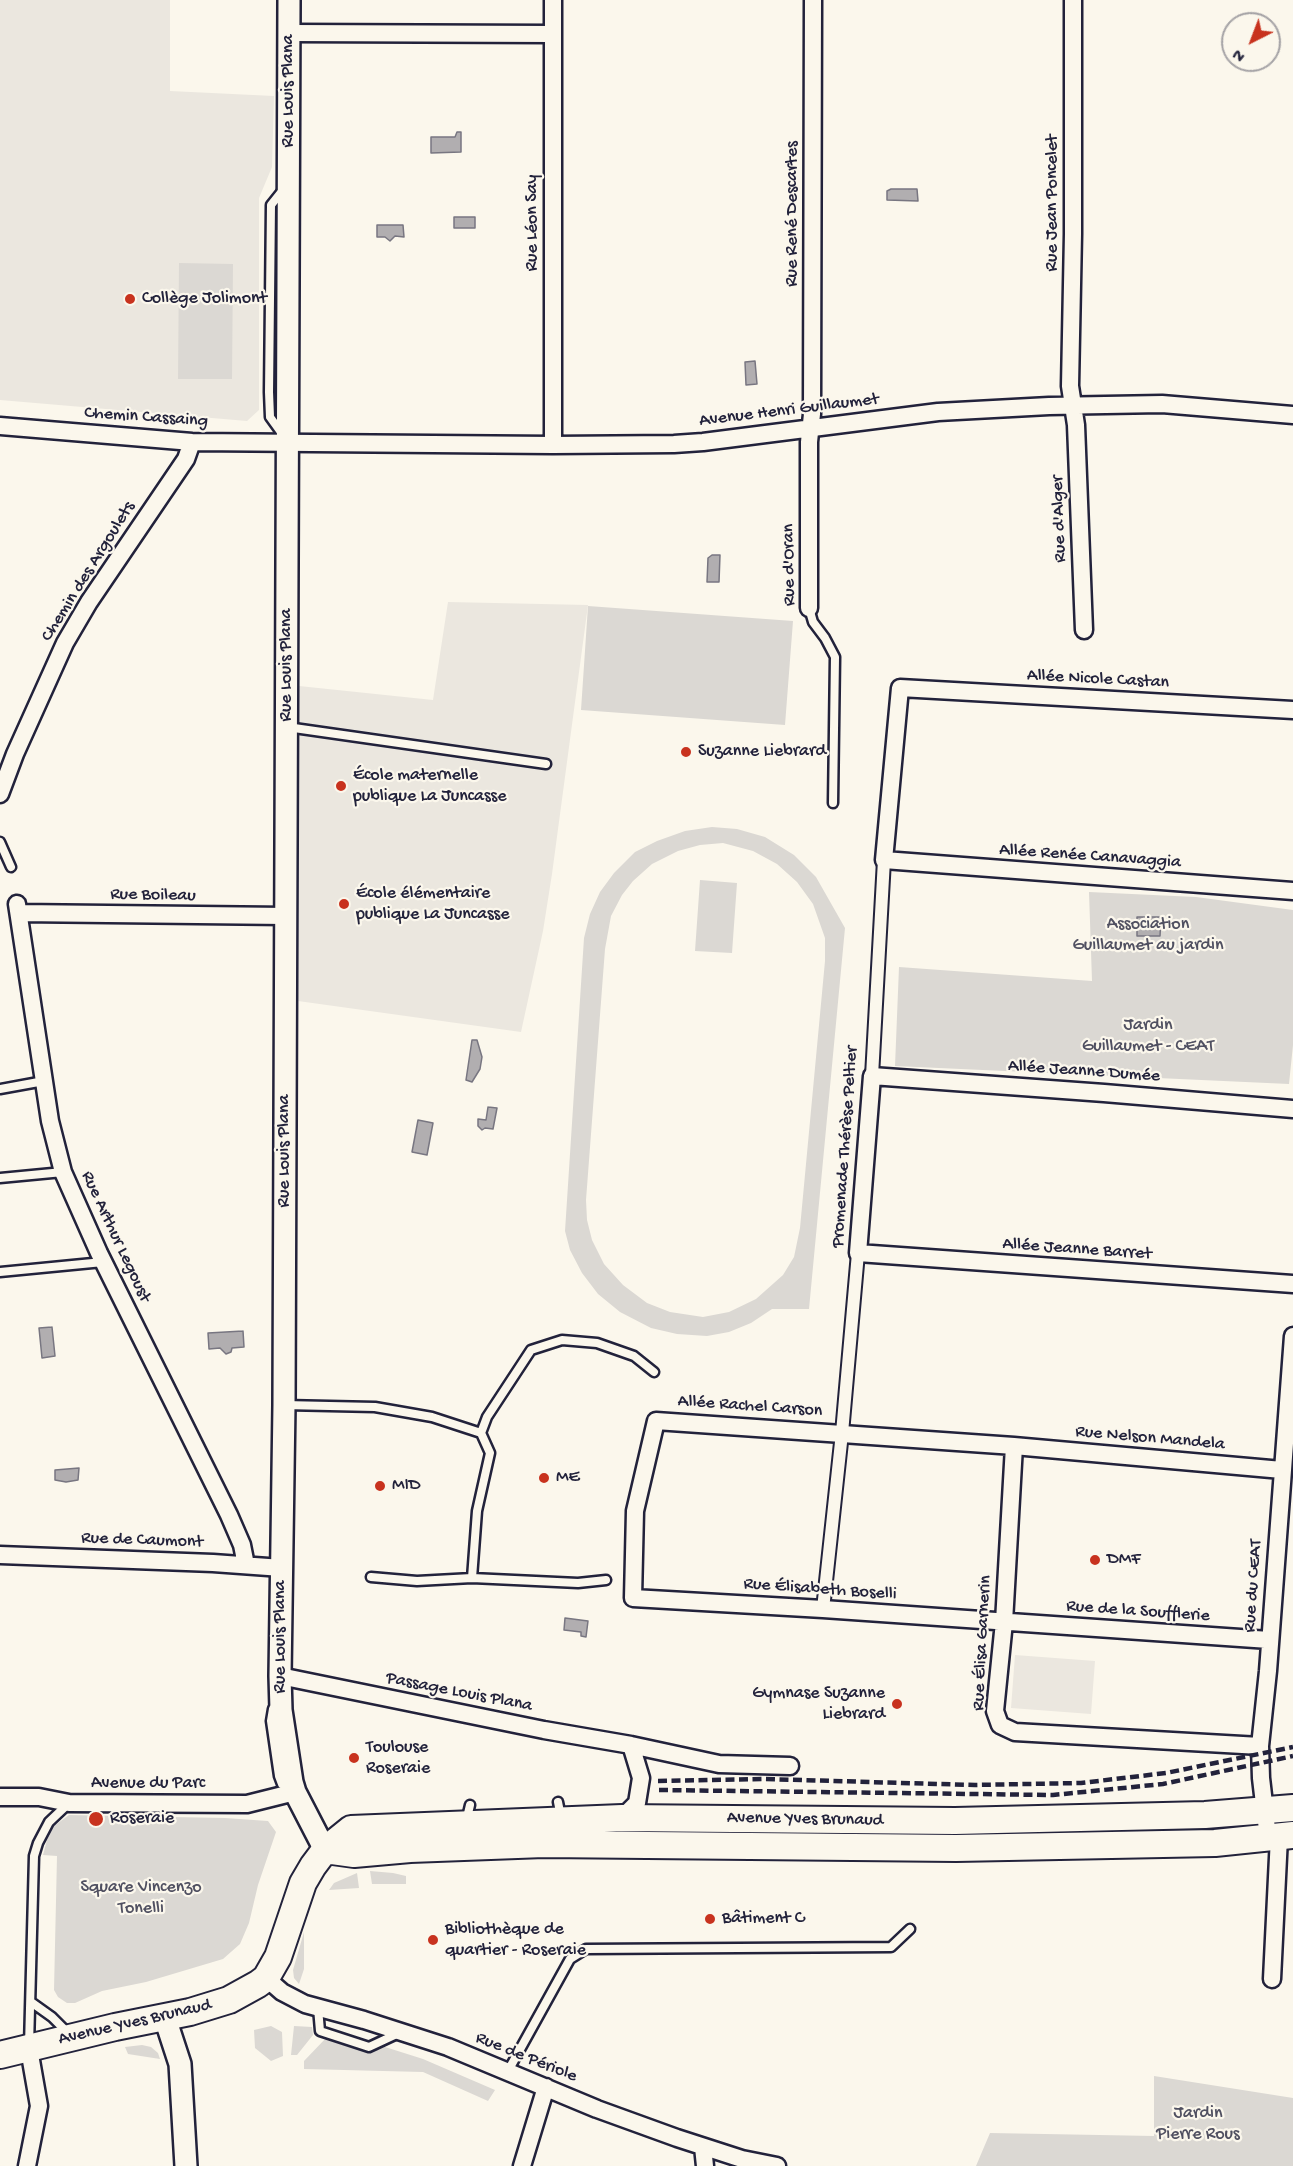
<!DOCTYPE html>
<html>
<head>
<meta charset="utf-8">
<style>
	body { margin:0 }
	#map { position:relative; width:1293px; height:2166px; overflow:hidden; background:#fbf7ec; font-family:"Gochi Hand",sans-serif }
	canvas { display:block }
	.north { position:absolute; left:1221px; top:12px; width:60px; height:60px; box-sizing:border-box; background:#fbf7ec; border:2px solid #a4a2a5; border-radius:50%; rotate:222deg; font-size:16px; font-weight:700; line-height:24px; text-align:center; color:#22223b }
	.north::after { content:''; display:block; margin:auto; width:21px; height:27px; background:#c8321e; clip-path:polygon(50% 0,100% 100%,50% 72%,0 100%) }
</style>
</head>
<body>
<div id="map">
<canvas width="1293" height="2166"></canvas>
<div class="north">N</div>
</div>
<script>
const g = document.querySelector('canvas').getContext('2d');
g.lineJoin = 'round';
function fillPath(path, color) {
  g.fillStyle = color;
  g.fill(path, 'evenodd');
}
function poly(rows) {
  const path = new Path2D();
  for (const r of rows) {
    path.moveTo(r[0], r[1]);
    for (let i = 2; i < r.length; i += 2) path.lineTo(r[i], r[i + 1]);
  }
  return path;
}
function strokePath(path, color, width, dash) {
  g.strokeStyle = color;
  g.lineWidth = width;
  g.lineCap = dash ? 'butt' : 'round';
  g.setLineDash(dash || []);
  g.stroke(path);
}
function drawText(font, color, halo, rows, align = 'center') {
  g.font = font + ' "Gochi Hand",sans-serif';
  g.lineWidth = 4.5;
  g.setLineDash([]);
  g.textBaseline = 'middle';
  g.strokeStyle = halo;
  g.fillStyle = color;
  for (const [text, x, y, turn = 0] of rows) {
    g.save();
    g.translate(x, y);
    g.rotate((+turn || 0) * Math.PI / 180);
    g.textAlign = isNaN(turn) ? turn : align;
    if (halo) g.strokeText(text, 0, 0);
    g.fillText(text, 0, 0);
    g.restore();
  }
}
fillPath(poly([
	[0,0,170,0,170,91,274,96,272,167,259,198,259,410,247,421,0,400],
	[448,602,588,605,552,874,543,931,521,1032,298,1001,299,686,433,700],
	[1015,1655,1095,1661,1091,1714,1011,1708]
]), '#ebe7df');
fillPath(poly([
	[179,263,233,264,232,379,178,379],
	[588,606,793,621,785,725,581,710],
	[712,827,737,829,765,837,794,855,816,877,845,928,809,1309,772,1309,751,1323,729,1332,707,1336,677,1334,651,1328,620,1312,598,1294,582,1273,570,1250,565,1231,584,938,590,914,600,892,614,873,635,852,657,841,685,831],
	[723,843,753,851,777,864,797,882,813,904,825,938,825,961,800,1228,794,1257,783,1275,756,1299,729,1312,703,1317,670,1312,647,1303,623,1285,604,1264,592,1240,587,1220,586,1200,605,949,611,916,622,895,633,881,652,864,678,851,700,845],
	[700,880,737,883,732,953,695,951],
	[1089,892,1196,897,1293,910,1293,1045,1289,1084,895,1066,899,967,1092,981],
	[69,1815,225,1818,268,1821,276,1832,258,1885,249,1923,240,1944,223,1959,146,1982,102,1991,75,2003,67,2003,58,1997,54,1990,57,1856,43,1855,47,1840,54,1826],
	[370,1871,393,1873,406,1876,406,1884,372,1884],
	[357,1873,359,1888,329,1890,334,1883],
	[304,1932,304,1969,299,1984,294,1978,293,1970],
	[271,2026,282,2032,283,2056,271,2061,255,2048,254,2030],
	[294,2026,312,2027,313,2035,297,2055,291,2055],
	[326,2038,371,2051,382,2046,423,2059,495,2090,488,2101,423,2072,304,2069,304,2061],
	[142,2045,151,2047,158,2053,160,2059,128,2054,125,2047],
	[1154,2076,1293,2098,1293,2166,976,2166,990,2133,1154,2136]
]), '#dbd8d3');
const water = poly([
	[457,132,461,132,461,152,431,153,431,137,455,137,457,132],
	[891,189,917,189,918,201,887,200,887,191,891,189],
	[454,217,475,217,475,228,454,228,454,217],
	[377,225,403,225,404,237,395,236,390,241,385,237,377,237,377,225],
	[755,361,757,384,746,385,745,362,755,361],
	[712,555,720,555,719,582,707,582,708,558,712,555],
	[1137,917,1161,917,1160,936,1137,936,1137,917],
	[472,1040,477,1040,482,1057,480,1069,472,1082,466,1080,472,1040],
	[488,1107,497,1108,493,1129,485,1128,482,1130,478,1126,478,1119,486,1120,488,1107],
	[418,1120,433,1123,427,1155,412,1152,418,1120],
	[52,1327,55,1356,42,1358,39,1328,52,1327],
	[243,1331,244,1347,232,1348,231,1352,226,1354,220,1348,209,1349,208,1333,243,1331],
	[79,1468,78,1480,66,1482,55,1480,55,1470,79,1468],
	[565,1618,588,1621,586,1637,581,1636,581,1632,564,1630,565,1618]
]);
fillPath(water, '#b1aeb0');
strokePath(water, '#787681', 1.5);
const service = poly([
	[283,435,270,417,269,392,271,205,283,190],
	[809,608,813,622,825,638,835,657,833,803],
	[287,727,546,764],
	[0,842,11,867],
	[0,1089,44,1081],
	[0,1178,63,1172],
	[0,1272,103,1262],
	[284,1405,375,1407,432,1417,481,1433],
	[371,1577,417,1581,472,1578],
	[606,1580,578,1583,472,1578,477,1511,490,1453,481,1433,487,1417,531,1350,562,1340,597,1343,634,1356,654,1372],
	[273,1709,271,1721,279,1776,282,1784,290,1789],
	[558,1802,561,1817],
	[466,1822,470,1805],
	[31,2002,52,2017,69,2034],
	[318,2008,320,2031,369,2047,399,2033],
	[29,2046,34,1856,38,1843,49,1822,68,1804],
	[508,2071,570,1959,586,1949,891,1947,910,1929]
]);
const pedestrian = poly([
	[872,1076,884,860],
	[823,1609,842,1433,858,1253]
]);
const minor = poly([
	[553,0,553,445],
	[1073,0,1073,234,1070,386,1076,425,1084,630],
	[290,33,552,34],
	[0,426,192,442,553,445,674,444,703,442,938,412,1049,406,1162,404,1293,415],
	[809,608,809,442,812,414,813,0],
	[1293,710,900,688,884,860,1293,891],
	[0,794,15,754,65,643,89,602,186,459,192,442],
	[17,904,50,1121,63,1172,99,1253,229,1515,242,1545,246,1565],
	[19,913,286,916],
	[1293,1109,1104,1093,872,1076,858,1253,1293,1284],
	[1014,1446,1004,1622,995,1711,1000,1725,1015,1732,1260,1746],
	[0,1555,213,1563,282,1568],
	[1269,1640,823,1609,633,1598,635,1511,656,1421,1014,1446,1282,1470],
	[280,1676,544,1730,631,1745,719,1764,790,1766],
	[0,1797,39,1797,69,1803,247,1804,295,1792],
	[622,1818,637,1803,641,1778,631,1745],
	[1268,1838,1261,1778,1260,1746,1268,1671,1293,1336],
	[266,1978,282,1992,305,2004,364,2020,448,2047,597,2109,677,2138,742,2159,777,2166],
	[1272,1979,1279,1837],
	[703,2147,705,2166],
	[27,2166,39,2106,29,2049],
	[522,2166,546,2087]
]);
const tertiary = poly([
	[289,0,284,1405,280,1676,281,1710,292,1782,295,1792,325,1850],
	[165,2018,180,2064,186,2166]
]);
const primary = poly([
	[325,1850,354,1854,410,1849,544,1844,956,1848,1215,1843,1293,1835],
	[0,2055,115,2027,190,2012,229,2000,258,1984,266,1978,278,1957,303,1883,313,1866,325,1850,351,1829,622,1818,955,1821,1205,1815,1293,1808]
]);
strokePath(service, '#22223b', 13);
strokePath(pedestrian, '#22223b', 16);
strokePath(minor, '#22223b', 21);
strokePath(tertiary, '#22223b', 26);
strokePath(primary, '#22223b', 30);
strokePath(service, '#fbf7ec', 8);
strokePath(pedestrian, '#fbf7ec', 12);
strokePath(minor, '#fbf7ec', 16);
strokePath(tertiary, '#fbf7ec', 21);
strokePath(primary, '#fbf7ec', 26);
strokePath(poly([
	[658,1781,764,1779,975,1785,1081,1783,1166,1773,1293,1747],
	[659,1790,1053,1795,1163,1784,1293,1756]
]), '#22223b', 4.5, [9, 4.5]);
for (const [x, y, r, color] of [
	[130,299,6,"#c8321e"],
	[686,752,6,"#c8321e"],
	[341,786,6,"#c8321e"],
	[344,904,6,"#c8321e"],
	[544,1478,6,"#c8321e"],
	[380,1486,6,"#c8321e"],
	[1095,1560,6,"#c8321e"],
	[897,1704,6,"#c8321e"],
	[354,1758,6,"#c8321e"],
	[96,1819,8,"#c8321e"],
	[710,1919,6,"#c8321e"],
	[433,1940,6,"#c8321e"]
]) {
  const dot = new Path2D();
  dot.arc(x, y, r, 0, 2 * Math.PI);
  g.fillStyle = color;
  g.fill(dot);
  strokePath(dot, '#fbf7ec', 2);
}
drawText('18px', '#22223b', '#fbf7ec', [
	["Rue Louis Plana",289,91,-90],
	["Rue Jean Poncelet",1053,203,-90],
	["Rue René Descartes",793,214,-90],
	["Rue Léon Say",533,223,-90],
	["Avenue Henri Guillaumet",789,411,-7],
	["Chemin Cassaing",146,418,4],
	["Rue d'Alger",1060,519,-92],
	["Rue d'Oran",790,565,-91],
	["Chemin des Argoulets",89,572,-58],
	["Rue Louis Plana",287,665,-90],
	["Allée Nicole Castan",1098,680,3],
	["Allée Renée Canavaggia",1090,857,4],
	["Rue Boileau",153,896,1],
	["Allée Jeanne Dumée",1084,1072,4],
	["Promenade Thérèse Peltier",846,1147,-86],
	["Rue Louis Plana",285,1151,-90],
	["Rue Arthur Legoust",115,1237,65],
	["Allée Jeanne Barret",1077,1250,4],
	["Allée Rachel Carson",750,1407,4],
	["Rue Nelson Mandela",1150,1439,5],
	["Rue de Caumont",142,1541,2],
	["Rue du CEAT",1254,1586,-86],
	["Rue Élisabeth Boselli",820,1590,4],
	["Rue de la Soufflerie",1138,1612,4],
	["Rue Louis Plana",281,1637,-90],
	["Rue Élisa Garnerin",983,1643,-87],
	["Passage Louis Plana",459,1693,11],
	["Avenue du Parc",148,1784],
	["Avenue Yves Brunaud",805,1820,1],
	["Avenue Yves Brunaud",135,2023,-13],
	["Rue de Périole",526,2058,22]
]);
drawText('18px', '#22223b', '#fbf7ec', [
	["Collège Jolimont",142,299],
	["Suzanne Liebrard",698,752],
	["École maternelle",353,776],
	["publique La Juncasse",353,797],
	["École élémentaire",356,894],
	["publique La Juncasse",356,915],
	["ME",556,1478],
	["MID",392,1486],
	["DMF",1107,1560],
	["Gymnase Suzanne",885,1694,"right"],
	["Liebrard",885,1715,"right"],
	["Toulouse",366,1748],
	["Roseraie",366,1769],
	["Roseraie",110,1819],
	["Bâtiment C",722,1919],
	["Bibliothèque de",445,1930],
	["quartier - Roseraie",445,1951]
], 'left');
drawText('18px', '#505061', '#fbf7ec', [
	["Association",1148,925],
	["Guillaumet au jardin",1148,946],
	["Jardin",1148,1026],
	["Guillaumet - CEAT",1148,1047],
	["Square Vincenzo",141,1888],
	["Tonelli",141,1909],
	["Jardin",1198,2114],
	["Pierre Rous",1198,2135]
]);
</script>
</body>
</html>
